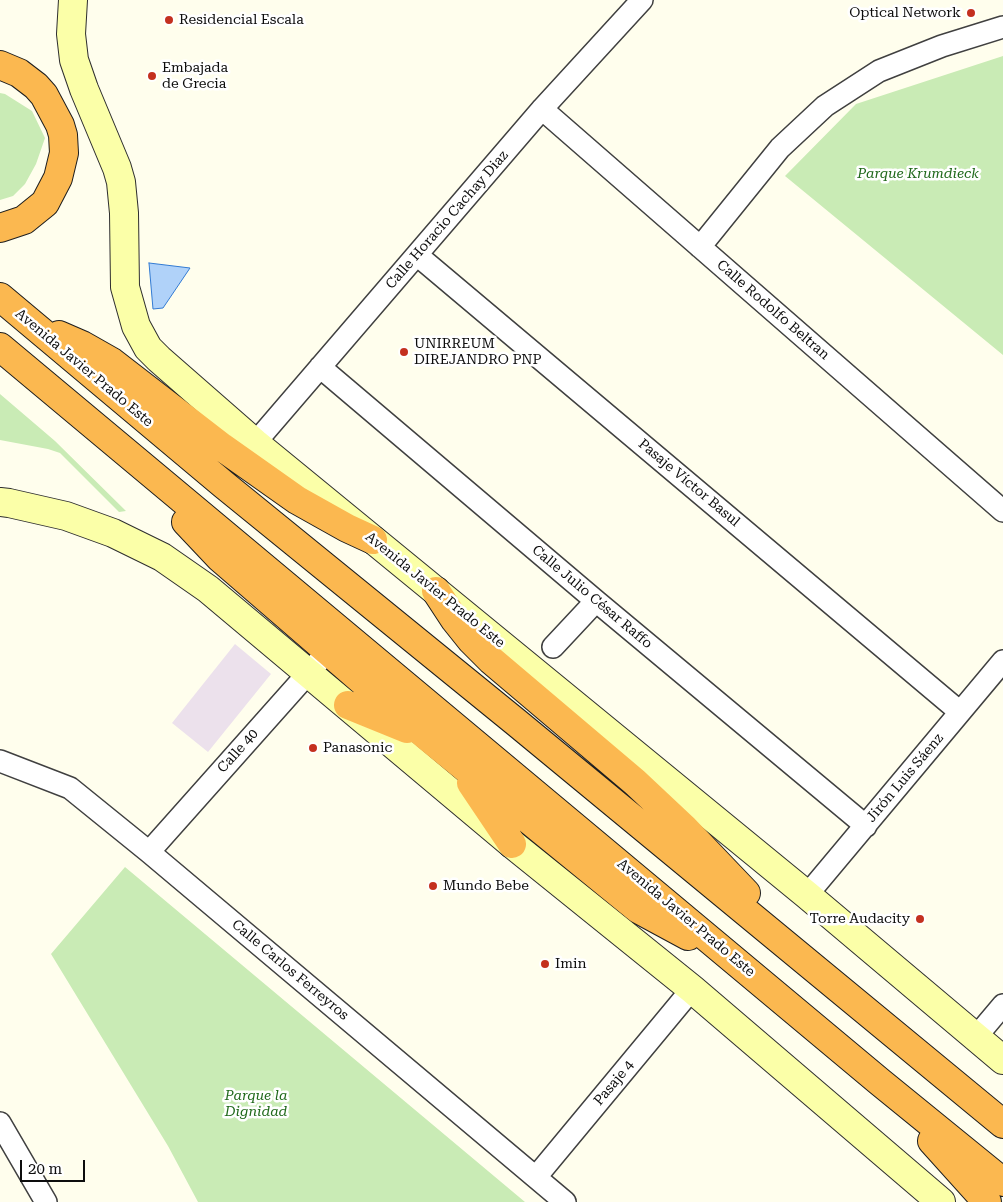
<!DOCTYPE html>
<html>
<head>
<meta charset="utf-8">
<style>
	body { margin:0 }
	#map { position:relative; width:1003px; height:1202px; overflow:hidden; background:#fffeed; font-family:"Roboto Serif",serif }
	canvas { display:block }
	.scale { position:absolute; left:20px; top:1160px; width:65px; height:22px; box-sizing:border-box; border:2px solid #0d0d0d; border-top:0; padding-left:6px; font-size:15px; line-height:18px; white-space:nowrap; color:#0d0d0d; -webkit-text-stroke:4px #fff; paint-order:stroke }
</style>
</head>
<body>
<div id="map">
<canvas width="1003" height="1202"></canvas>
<div class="scale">20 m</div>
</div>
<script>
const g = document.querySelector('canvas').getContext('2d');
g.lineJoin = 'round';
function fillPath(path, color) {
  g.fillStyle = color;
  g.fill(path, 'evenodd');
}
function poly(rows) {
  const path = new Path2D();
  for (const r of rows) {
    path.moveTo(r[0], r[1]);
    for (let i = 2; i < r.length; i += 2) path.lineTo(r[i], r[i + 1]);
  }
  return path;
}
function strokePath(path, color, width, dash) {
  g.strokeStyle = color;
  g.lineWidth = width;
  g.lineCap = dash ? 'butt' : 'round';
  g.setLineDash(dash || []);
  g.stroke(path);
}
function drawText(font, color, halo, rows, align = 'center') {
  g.font = font + ' "Roboto Serif",serif';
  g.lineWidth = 5;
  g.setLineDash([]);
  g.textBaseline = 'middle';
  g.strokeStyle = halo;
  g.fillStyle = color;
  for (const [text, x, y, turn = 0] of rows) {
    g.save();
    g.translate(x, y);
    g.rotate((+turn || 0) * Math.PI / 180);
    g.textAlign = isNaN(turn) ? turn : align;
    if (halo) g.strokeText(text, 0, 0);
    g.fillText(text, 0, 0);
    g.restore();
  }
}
fillPath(poly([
	[235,644,271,674,208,752,172,723]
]), '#ece1ec');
fillPath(poly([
	[1003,56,1003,355,785,176,856,104],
	[0,93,5,94,32,111,45,138,36,164,25,184,13,196,0,200],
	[0,394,55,441,126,511,119,512,60,453,48,449,0,440],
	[125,867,525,1202,198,1202,168,1146,51,954]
]), '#c9ebb5');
const water = poly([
	[149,263,190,268,163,308,153,309,149,263]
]);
fillPath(water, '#b0d2f9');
strokePath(water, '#337bd3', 1);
const street = poly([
	[542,109,1003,511],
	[700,247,780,148,825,106,879,71,942,46,1003,27],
	[417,255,960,712],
	[320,367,596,601,866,826],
	[255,443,542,109,642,0],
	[553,647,596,601],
	[0,761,70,788,149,852,565,1202],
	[149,852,319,661],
	[807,895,1003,661],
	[976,1037,1003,1005],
	[0,1123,46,1202],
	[536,1177,692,989]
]);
const secondary = poly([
	[73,0,71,34,74,60,84,89,117,168,121,182,124,213,125,287,136,326,148,348,159,359,255,443,807,895,1003,1060],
	[0,502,9,503,66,516,113,533,162,557,208,589,512,844,692,989,941,1202]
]);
const highway = poly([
	[0,65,19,73,36,86,44,95,60,125,63,135,64,153,58,178,45,203,24,220,0,228],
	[0,297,223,484,517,723,1003,1124],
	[59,335,82,345,112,362,222,447,297,500,347,528,373,540],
	[0,347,880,1082,1003,1182],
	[186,522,220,558,426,736,638,909,688,936],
	[436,591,455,620,471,640,491,660,635,782,684,828,746,893],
	[348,705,407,729],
	[471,783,512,844],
	[932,1141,987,1202]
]);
strokePath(street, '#404040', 24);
strokePath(secondary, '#2f2f2f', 30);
strokePath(highway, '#1e1e1e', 30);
strokePath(street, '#fff', 21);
strokePath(secondary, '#fbffa8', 28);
strokePath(highway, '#fbb850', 28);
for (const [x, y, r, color] of [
	[971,13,5,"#c4301f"],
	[169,20,5,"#c4301f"],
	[152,76,5,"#c4301f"],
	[404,352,5,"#c4301f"],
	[313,748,5,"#c4301f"],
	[433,886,5,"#c4301f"],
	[920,919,5,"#c4301f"],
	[545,964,5,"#c4301f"]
]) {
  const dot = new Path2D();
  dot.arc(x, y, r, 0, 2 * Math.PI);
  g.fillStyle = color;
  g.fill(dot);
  strokePath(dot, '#fff', 2);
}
drawText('14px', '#0d0d0d', '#fff', [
	["Optical Network",961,13,"right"],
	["Residencial Escala",179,20],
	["Embajada",162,68],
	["de Grecia",162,84],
	["UNIRREUM",414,344],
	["DIREJANDRO PNP",414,360],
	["Panasonic",323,748],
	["Mundo Bebe",443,886],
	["Torre Audacity",910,919,"right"],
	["Imin",555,964]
], 'left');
drawText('italic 14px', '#1f681a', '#fff', [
	["Parque Krumdieck",918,174],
	["Parque la",256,1096],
	["Dignidad",256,1112]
]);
drawText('14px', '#0d0d0d', '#fff', [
	["Calle Horacio Cachay Diaz",447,220,-49],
	["Calle Rodolfo Beltran",773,310,41],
	["Avenida Javier Prado Este",84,368,40],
	["Pasaje Víctor Basul",689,483,40],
	["Avenida Javier Prado Este",435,590,39],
	["Calle Julio César Raffo",592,597,40],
	["Calle 40",238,751,-48],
	["Jirón Luis Sáenz",905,778,-50],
	["Avenida Javier Prado Este",686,918,40],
	["Calle Carlos Ferreyros",290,970,40],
	["Pasaje 4",614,1083,-50]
]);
</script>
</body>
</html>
